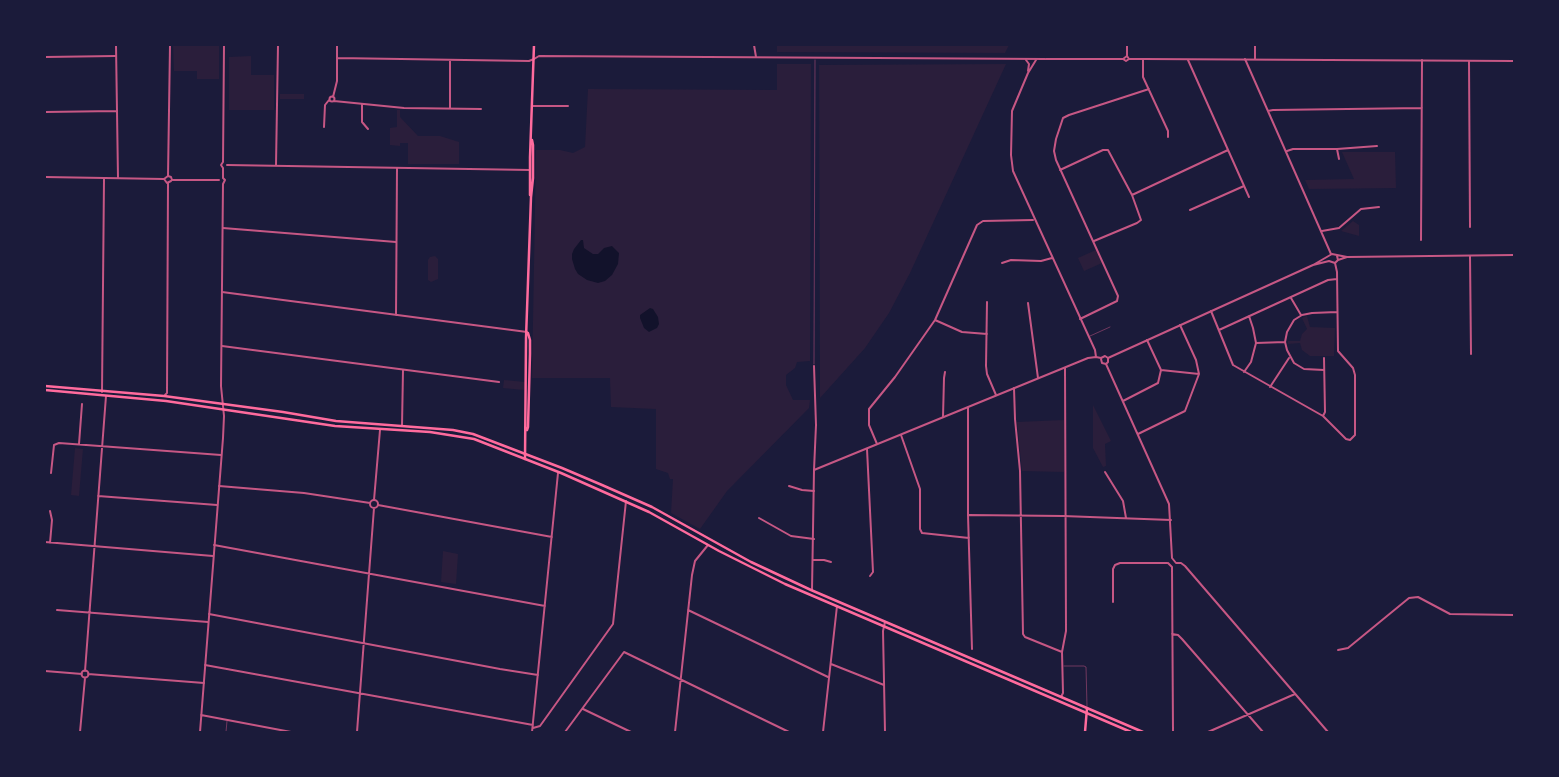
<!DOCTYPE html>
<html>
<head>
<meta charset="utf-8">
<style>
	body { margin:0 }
	#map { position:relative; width:1559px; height:777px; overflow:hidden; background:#1b1b3a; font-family:Ubuntu,sans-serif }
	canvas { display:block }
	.frame { position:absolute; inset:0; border:46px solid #1b1b3a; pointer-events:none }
</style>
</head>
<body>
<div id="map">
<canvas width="1559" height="777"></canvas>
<div class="frame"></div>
</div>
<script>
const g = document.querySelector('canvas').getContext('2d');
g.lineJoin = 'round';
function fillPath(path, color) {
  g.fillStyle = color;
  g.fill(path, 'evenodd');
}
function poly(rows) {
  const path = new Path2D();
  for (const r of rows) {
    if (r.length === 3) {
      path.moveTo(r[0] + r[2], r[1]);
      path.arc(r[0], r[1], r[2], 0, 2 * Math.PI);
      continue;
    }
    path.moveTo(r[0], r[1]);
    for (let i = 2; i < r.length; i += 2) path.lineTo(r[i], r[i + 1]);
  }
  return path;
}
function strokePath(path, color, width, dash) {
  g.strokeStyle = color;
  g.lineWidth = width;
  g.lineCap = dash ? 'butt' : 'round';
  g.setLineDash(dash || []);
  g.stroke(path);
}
fillPath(poly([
	[173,45,219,45,219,79,197,79,197,71,174,71],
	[777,45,1009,45,1005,53,777,52],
	[251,56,251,75,274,75,274,110,229,110,229,57],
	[777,64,811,64,810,361,797,362,795,368,786,375,786,385,793,400,810,400,809,408,727,491,700,529,671,513,673,479,670,479,668,473,656,469,656,409,611,407,610,378,532,378,536,150,560,150,573,153,585,147,588,89,777,90],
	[1006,64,910,273,889,313,865,348,820,398,819,65],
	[280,94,304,94,304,99,280,99],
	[397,110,400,110,400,117,418,136,440,136,459,142,459,164,408,164,408,143,400,143,400,146,390,145,390,128,397,127],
	[1342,152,1395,152,1396,188,1309,189,1305,180,1354,179],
	[1353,221,1359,225,1359,236,1341,231],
	[1096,250,1102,263,1084,271,1078,258],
	[435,256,438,259,438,279,431,282,428,280,428,260,430,257],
	[1307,316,1310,327,1335,328,1334,356,1310,356,1302,350,1300,343,1288,344,1288,341,1300,341,1302,334,1307,329,1302,318],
	[504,380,525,382,524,390,503,388],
	[1093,405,1111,441,1105,444,1106,466,1103,467,1093,448],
	[1064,420,1064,472,1022,471,1017,422],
	[75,448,83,449,79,496,71,495],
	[443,551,458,554,456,584,441,582]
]), '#2a1e3b');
fillPath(poly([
	[581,240,583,240,584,248,593,254,598,254,604,248,612,246,619,253,618,264,612,275,605,281,598,283,587,280,578,274,575,269,572,259,572,254,574,249],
	[650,308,653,309,658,317,659,324,657,328,649,332,644,328,640,318,640,315]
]), '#12122b');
strokePath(poly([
	[1090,336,1110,327],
	[814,364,815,60],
	[1064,666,1084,666,1086,667,1087,706],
	[226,732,227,721]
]), '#c65784', 0.5);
strokePath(poly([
	[116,45,118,178],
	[754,45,756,57],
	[1255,45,1255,59],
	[1127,56,1127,45],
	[45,57,115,56],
	[337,58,529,61,534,59],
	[1143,59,1143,77,1168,131,1168,137],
	[1245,59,1331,254],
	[1026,60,1029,64,1028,71],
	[1036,60,1028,73,1012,111,1011,155,1013,171,1095,350,1096,357],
	[1188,60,1249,197],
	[1469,61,1470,227],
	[332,99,2.5],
	[333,97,337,81,337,45],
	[334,101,404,108,481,109],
	[362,104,362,122,368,129],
	[533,106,568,106],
	[450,108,450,60],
	[1268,111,1273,110,1422,108],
	[45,112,116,111],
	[324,127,325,105,329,100],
	[1337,149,1339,159],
	[1287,151,1293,149,1337,149,1377,146],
	[276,165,278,45],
	[1060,170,1103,150,1108,150,1132,195,1141,220,1137,223,1094,241],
	[168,176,170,45],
	[1132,195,1228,150],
	[1190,210,1244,186],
	[223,228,396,242],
	[1322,231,1339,228,1361,209,1379,207],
	[1421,240,1422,60],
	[1470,256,1471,354],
	[1002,263,1011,260,1041,261,1052,258],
	[222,292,527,332],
	[1291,298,1301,315],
	[987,302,986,366,987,374,996,395],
	[1028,303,1038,378],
	[1211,311,1233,365,1323,416,1346,439,1350,440,1355,435,1355,375,1353,368,1338,351,1337,272,1335,263],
	[396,315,397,168],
	[1080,319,1117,301,1118,296,1056,160,1054,151,1056,139,1063,118,1069,115,1149,89],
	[935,320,962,332,987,334],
	[1219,330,1328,280,1337,279],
	[1256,343,1285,342],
	[222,346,499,382],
	[1106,364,1169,504,1172,558,1176,563,1181,563,1185,566,1328,732],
	[1161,370,1199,374],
	[1324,370,1304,369,1294,363,1287,350,1285,342,1287,332,1294,320,1302,315,1312,313,1337,312],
	[1244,372,1251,362,1256,343,1253,328,1249,316],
	[1270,387,1289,358],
	[1014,388,1015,419,1020,471,1023,634,1025,637,1062,652],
	[102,392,104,179],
	[165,395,167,393,168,183],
	[1123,401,1158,383,1161,370,1147,340],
	[968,408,968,515,972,649],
	[1323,416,1325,412,1324,358],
	[943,417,944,378,945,372],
	[402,426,403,370],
	[1138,434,1185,411,1199,374,1196,360,1180,325],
	[901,435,920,489,920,529,922,533,969,538],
	[79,444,82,404],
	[877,444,869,425,869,409,895,377,935,320,977,225,983,221,1033,220],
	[867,449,873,572,870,576],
	[814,470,816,425,814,366],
	[1105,472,1123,501,1126,518],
	[51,473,54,445,59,443,221,455],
	[219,486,304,493,370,503],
	[789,486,802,490,814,491],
	[98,496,217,505],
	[374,504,4],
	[374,500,380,430],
	[378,505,552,537],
	[50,511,52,520,50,543],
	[969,515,1063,516,1171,520],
	[759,518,791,536,814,539],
	[45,542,213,556],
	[214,545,545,606],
	[813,560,824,560,831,562],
	[1168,563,1172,567,1173,732],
	[1113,602,1113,569,1115,565,1120,563,1167,563],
	[57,610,208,622],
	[688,610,828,677],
	[209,614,500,669,538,675],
	[1172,634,1178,635,1182,639,1263,732],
	[1338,650,1348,648,1409,598,1418,597,1450,614,1514,615],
	[831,664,884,685],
	[205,665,533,725],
	[85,674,3.5],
	[45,671,82,674],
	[85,671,106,396],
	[88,674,204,683],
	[1061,697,1063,693,1062,652,1066,631,1065,368],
	[583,709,631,732],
	[533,728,540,726,613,624,626,501],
	[80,732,85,678],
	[357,732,374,508],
	[532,732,558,473],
	[565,732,624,652,789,732],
	[675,732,692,575,695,561,708,545],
	[823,732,837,606],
	[1208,732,1295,694]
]), '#c65784', 2);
strokePath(poly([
	[534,59,539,56,1045,59],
	[1024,59,1041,59],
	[1046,59,1123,59,1126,61,1129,59,1143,59,1514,61],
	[1123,59,1127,56,1129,59],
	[227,165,530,170],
	[45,177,164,179],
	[164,179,168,176,171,177,172,180],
	[164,179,167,183,171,181],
	[172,180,219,180],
	[1338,260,1347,257],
	[1313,265,1329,261,1335,263,1338,260,1337,256],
	[1108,358,1313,265,1332,254,1347,257,1514,255],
	[1101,359,1102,363,1106,364,1108,362,1108,358],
	[812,590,814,470,1088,358,1096,357,1101,358,1105,356,1108,358],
	[885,622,883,631,885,732],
	[201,715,291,732],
	[200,732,223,438,224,416,221,386,223,184,225,180,223,178,223,168,221,165,223,162,224,45]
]), '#c65784', 2);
strokePath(poly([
	[530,195,530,157,534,45],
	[527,430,528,427,530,354,530,340,528,333],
	[525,459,526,338,531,197,533,178,533,145,532,140],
	[1085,732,1087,708]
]), '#ff6b9d', 2.5);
strokePath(poly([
	[45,386,164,396,283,412,336,421,453,430,473,434,562,468,602,485,652,507,751,562,811,590,1143,732],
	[45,390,166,401,335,426,430,432,474,439,561,473,649,512,719,551,785,584,1131,732]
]), '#ff6b9d', 2.5);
</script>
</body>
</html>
